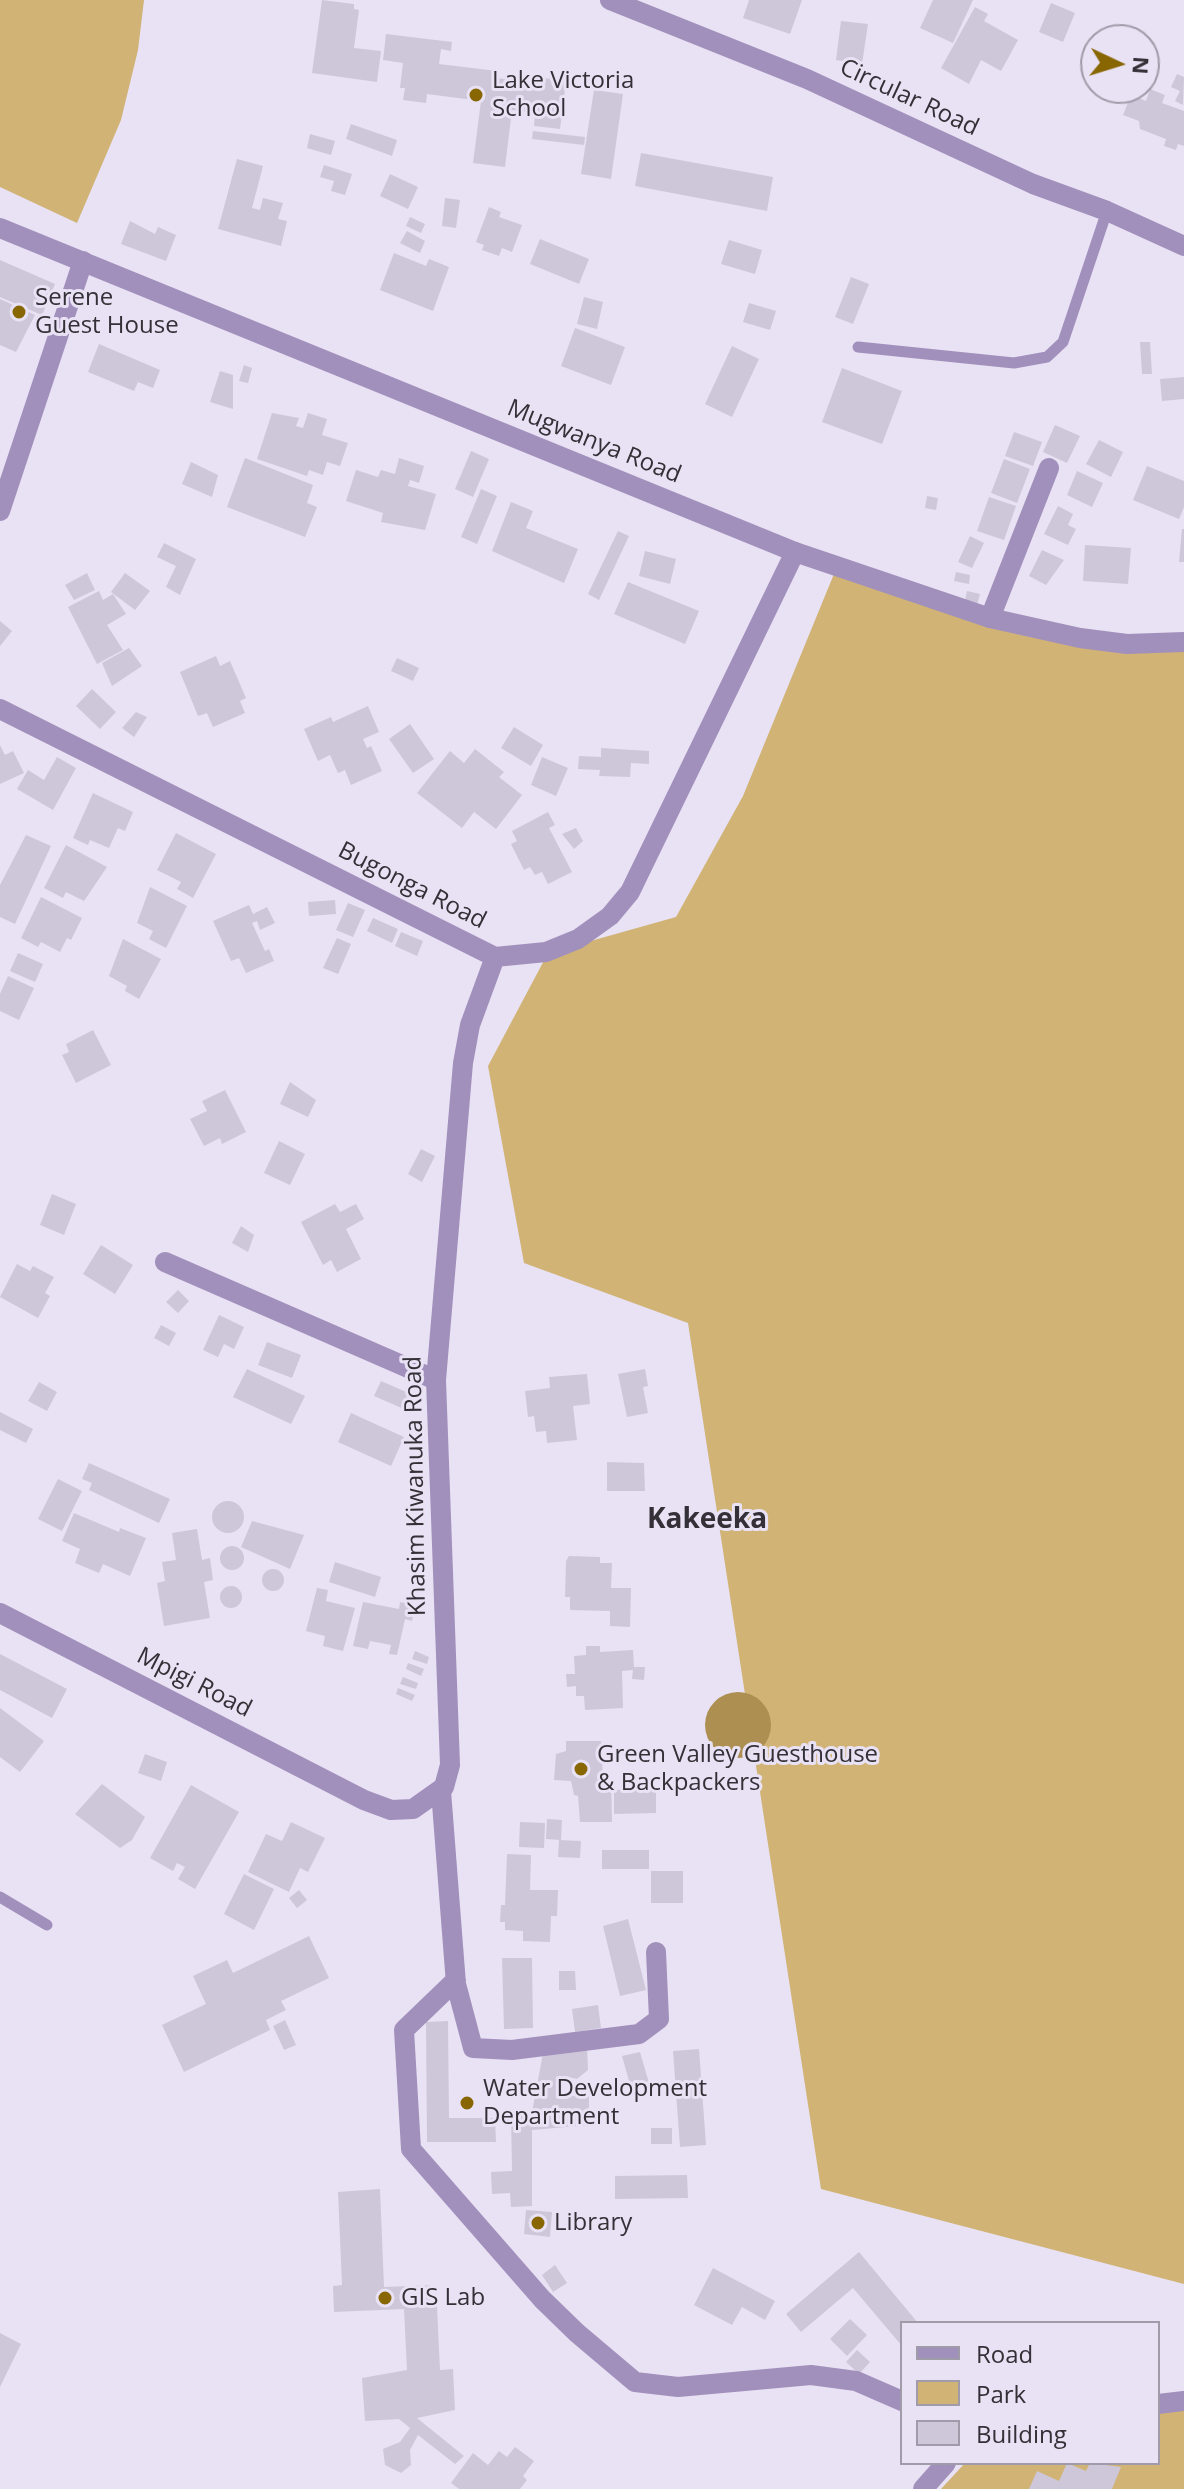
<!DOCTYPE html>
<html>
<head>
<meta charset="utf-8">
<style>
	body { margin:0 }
	#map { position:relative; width:1184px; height:2489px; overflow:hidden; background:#e9e2f4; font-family:"Open Sans",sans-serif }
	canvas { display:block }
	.legend { position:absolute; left:900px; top:2321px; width:260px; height:144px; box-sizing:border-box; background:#e9e2f4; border:2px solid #a09ba8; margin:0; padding:10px 14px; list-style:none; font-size:24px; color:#333037 }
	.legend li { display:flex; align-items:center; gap:16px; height:40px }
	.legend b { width:40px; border:2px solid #a09ba8 }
	.north { position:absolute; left:1080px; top:24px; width:80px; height:80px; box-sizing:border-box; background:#e9e2f4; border:2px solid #a09ba8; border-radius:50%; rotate:94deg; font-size:22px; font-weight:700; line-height:32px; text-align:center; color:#333037 }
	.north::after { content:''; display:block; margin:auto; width:28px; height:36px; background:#886602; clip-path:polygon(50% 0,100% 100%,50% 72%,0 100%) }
</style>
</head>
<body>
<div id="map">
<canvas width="1184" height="2489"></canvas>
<ul class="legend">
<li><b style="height:10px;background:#a290bc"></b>Road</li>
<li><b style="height:22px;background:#d0b375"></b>Park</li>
<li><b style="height:22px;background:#cec7d9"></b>Building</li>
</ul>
<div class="north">N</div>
</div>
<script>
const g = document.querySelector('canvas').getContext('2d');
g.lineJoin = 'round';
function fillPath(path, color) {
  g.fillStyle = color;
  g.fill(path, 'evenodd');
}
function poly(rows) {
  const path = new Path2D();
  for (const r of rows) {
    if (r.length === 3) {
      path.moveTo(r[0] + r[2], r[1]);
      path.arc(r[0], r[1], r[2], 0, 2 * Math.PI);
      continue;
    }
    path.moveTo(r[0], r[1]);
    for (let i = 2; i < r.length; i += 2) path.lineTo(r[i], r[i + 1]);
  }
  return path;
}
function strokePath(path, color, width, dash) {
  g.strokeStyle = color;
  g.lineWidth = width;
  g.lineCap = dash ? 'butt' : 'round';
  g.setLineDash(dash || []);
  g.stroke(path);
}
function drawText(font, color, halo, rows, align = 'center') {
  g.font = font + ' "Open Sans",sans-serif';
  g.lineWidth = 6;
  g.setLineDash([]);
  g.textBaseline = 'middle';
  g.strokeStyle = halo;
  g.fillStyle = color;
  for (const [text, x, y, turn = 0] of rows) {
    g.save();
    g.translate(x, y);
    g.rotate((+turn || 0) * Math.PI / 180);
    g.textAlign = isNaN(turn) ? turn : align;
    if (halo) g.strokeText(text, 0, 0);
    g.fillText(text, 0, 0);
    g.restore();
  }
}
fillPath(poly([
	[0,0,144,0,138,50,121,120,77,223,0,187],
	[836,569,942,609,1184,643,1184,2284,821,2189,688,1323,524,1263,488,1066,548,953,676,917,743,796],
	[1184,2405,1184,2489,941,2489,965,2463,1158,2463,1158,2409]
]), '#d0b375');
fillPath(poly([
	[738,1725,33]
]), '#ac8f51');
fillPath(poly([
	[322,0,354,4,354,9,359,10,354,48,381,51,377,82,312,73],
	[749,0,802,0,790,34,743,18],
	[933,0,973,0,953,43,920,28],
	[1051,3,1075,13,1063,42,1039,32],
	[975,7,988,14,984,21,1018,40,1001,71,981,60,969,84,941,68],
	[841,21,868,24,862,64,836,60],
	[386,34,452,42,451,51,441,49,439,64,497,71,496,78,535,83,536,77,566,81,560,129,534,126,535,113,512,110,505,167,473,163,481,101,427,94,426,103,403,100,405,88,400,88,403,63,383,60],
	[1177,74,1184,77,1183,105,1175,101,1180,91,1171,87],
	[1150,89,1165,95,1162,103,1184,111,1184,146,1178,144,1176,150,1164,146,1166,139,1140,129,1139,121,1123,115,1131,95,1146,101],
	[594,90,623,94,611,179,581,174],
	[351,124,397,140,392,156,346,139],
	[533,131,585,137,584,145,532,139],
	[310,134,335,141,331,155,307,148],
	[641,153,773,177,767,211,635,186],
	[237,159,263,166,252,208,260,210,263,198,283,203,278,219,287,221,281,246,218,229],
	[324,165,352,174,345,195,331,191,334,181,320,177],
	[390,174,418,187,408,209,380,196],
	[445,198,460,200,456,228,442,226],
	[489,207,501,212,499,217,522,225,512,252,502,248,499,256,482,250,484,245,476,242],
	[410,217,425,224,421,233,406,226],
	[130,221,155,234,158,227,176,235,166,261,121,244],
	[407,231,425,241,420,253,400,243],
	[540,239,589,259,579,284,530,264],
	[729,240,762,250,755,274,721,264],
	[394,253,426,266,429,259,449,267,433,311,380,290],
	[0,260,55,284,42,315,0,297],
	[851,277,869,284,853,324,835,317],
	[584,297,603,302,597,329,577,324],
	[0,299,35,315,16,352,0,345],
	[749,303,776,311,770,330,743,322],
	[575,328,625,347,611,385,561,366],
	[1140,342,1150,342,1152,374,1142,374],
	[99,344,160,370,153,388,138,382,134,391,88,372],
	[732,346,759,359,732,417,705,404],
	[244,365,252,368,248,383,239,381],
	[842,368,902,391,882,444,822,422],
	[220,371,233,375,233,409,210,402],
	[1184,377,1184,399,1162,401,1160,379],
	[272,413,299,418,296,426,303,428,308,413,327,419,322,435,348,443,340,466,327,462,323,475,309,470,307,476,257,459],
	[1055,425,1080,436,1067,463,1043,452],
	[1014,432,1042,442,1033,466,1005,456],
	[1099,440,1123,452,1111,477,1086,464],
	[471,451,489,459,473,497,455,489],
	[245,458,313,485,307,503,317,507,305,537,227,507],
	[399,458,424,466,419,483,410,480,408,486,436,494,425,530,381,522,383,513,346,501,356,470,378,477,381,470,395,474],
	[1004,459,1030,469,1017,503,991,493],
	[191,462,218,475,212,497,182,484],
	[1147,466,1184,481,1184,507,1179,519,1133,500],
	[1077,471,1103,483,1092,507,1067,495],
	[481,489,497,496,477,544,461,537],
	[927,496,938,498,936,510,925,508],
	[989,497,1016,506,1004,540,977,531],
	[511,502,533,511,526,528,578,549,564,583,492,551],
	[1058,506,1073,514,1068,525,1076,529,1068,545,1044,534],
	[1182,529,1184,529,1184,562,1179,562],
	[618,531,629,536,599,600,588,594],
	[970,536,984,543,972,568,958,562],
	[164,543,196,559,180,595,166,587,176,566,157,557],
	[1085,545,1131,548,1128,584,1083,581],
	[1042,550,1064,560,1046,585,1029,576],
	[645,551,676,559,670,584,639,576],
	[956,572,970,575,969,584,954,581],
	[87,573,95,590,74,600,65,585],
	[125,573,150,591,135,610,111,592],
	[628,582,699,611,685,644,614,614],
	[99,591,103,600,113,594,126,614,107,625,123,650,97,664,68,607],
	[967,591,980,594,977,605,965,601],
	[0,621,12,631,0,646],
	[129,648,142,666,112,686,102,663],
	[216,656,220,666,230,661,246,698,240,701,245,713,213,727,207,713,198,716,180,672],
	[397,658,419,668,413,681,391,671],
	[92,689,116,712,100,729,76,706],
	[368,706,379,732,363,739,367,748,371,746,382,771,351,785,345,770,338,773,330,755,318,761,304,729,331,717,333,722],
	[136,712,147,717,134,737,122,728],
	[410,724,434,759,413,773,389,739],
	[514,727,543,745,531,766,501,748],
	[0,745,5,755,13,751,24,773,0,784],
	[601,748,649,751,649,764,631,763,630,777,599,776,600,770,578,769,579,756,601,757],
	[475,749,504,772,499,777,522,795,496,829,474,812,462,828,417,793,450,751,464,763],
	[57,757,76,768,53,810,17,789,28,770,44,780],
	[542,757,568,768,556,796,531,785],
	[93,793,133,812,125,831,118,828,109,848,90,840,88,845,73,838],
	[548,812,555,825,549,828,572,872,548,884,542,872,535,875,530,867,524,870,511,844,517,841,512,831],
	[576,828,583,841,574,849,562,834],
	[176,833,216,854,193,898,177,889,181,882,157,870],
	[26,835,51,846,15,924,0,917,0,885],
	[66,845,107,867,84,901,66,892,63,898,44,888],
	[150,887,187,906,166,948,149,939,153,931,137,923],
	[41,897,82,918,71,940,67,938,60,952,41,942,38,947,21,938],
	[335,900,336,914,309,916,308,902],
	[348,903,365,910,353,937,336,930],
	[249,905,253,914,267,907,275,923,260,930,257,921,252,923,265,951,269,949,274,961,246,973,239,958,231,961,213,921],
	[373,918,398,929,392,943,367,931],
	[401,932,423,941,417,956,395,946],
	[337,938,351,944,338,974,323,968],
	[123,939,161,959,139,999,125,991,127,986,109,976],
	[18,953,43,964,35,982,10,971],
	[8,976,34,988,19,1020,0,1011,0,994],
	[93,1030,111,1065,76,1083,62,1055,69,1052,66,1044],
	[290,1082,316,1100,308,1117,280,1104],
	[225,1090,246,1132,222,1144,220,1138,204,1146,190,1119,207,1111,202,1101],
	[279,1141,305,1154,290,1185,264,1173],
	[421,1149,435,1156,422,1182,408,1174],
	[52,1194,76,1204,64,1235,40,1225],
	[335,1204,340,1212,356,1204,364,1219,346,1229,361,1259,337,1272,331,1260,323,1265,301,1222],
	[241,1226,254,1235,248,1252,232,1243],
	[101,1245,133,1265,115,1294,83,1274],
	[17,1264,30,1271,33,1266,54,1277,45,1293,50,1296,38,1318,0,1297],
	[178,1290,189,1301,178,1313,166,1302],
	[219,1315,244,1327,234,1349,224,1344,218,1357,203,1350],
	[161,1325,176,1333,169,1346,154,1338],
	[267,1342,301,1355,292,1378,258,1365],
	[247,1369,305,1396,291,1424,233,1397],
	[645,1369,648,1386,643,1387,648,1413,627,1417,618,1374],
	[587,1374,590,1404,573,1406,577,1440,547,1443,546,1431,536,1432,534,1416,528,1417,525,1391,550,1388,549,1377],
	[381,1381,420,1398,413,1413,374,1396],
	[39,1382,57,1392,47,1411,28,1401],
	[0,1412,33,1429,26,1443,0,1430],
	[351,1413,404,1437,391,1466,338,1442],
	[607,1462,644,1463,645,1491,607,1491],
	[89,1463,170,1499,159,1523,89,1490,92,1483,82,1479],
	[58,1479,82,1491,62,1531,38,1519],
	[228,1517,16],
	[74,1513,119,1532,120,1528,146,1538,130,1576,103,1564,99,1573,75,1563,80,1549,62,1541],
	[252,1521,304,1535,290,1569,241,1547],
	[197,1529,202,1560,210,1558,213,1580,204,1582,210,1618,164,1626,157,1583,165,1581,162,1562,176,1560,172,1533],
	[232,1558,12],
	[569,1556,600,1557,600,1563,612,1563,611,1588,631,1588,630,1627,610,1626,610,1611,570,1610,570,1597,565,1597,566,1561],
	[335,1562,381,1577,375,1597,329,1582],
	[273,1580,11],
	[231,1597,11],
	[317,1588,328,1590,326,1601,355,1608,343,1651,323,1646,325,1636,306,1631],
	[363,1602,399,1609,400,1602,415,1605,412,1621,405,1619,397,1655,389,1654,391,1645,370,1641,368,1649,353,1646],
	[586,1646,600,1646,600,1652,633,1650,634,1667,645,1667,644,1680,632,1679,633,1670,622,1671,623,1708,585,1710,584,1696,576,1696,576,1686,567,1687,566,1674,575,1674,574,1656,586,1655],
	[415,1651,429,1657,427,1664,412,1659],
	[0,1654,67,1689,52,1718,0,1690],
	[408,1663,424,1669,421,1676,406,1669],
	[403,1677,418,1683,416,1689,400,1684],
	[398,1688,415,1695,412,1701,396,1694],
	[0,1708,44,1741,20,1772,0,1757],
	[566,1741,601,1741,603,1779,611,1779,612,1822,580,1822,578,1796,574,1795,571,1781,554,1780,556,1754,566,1751],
	[145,1754,167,1762,161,1781,138,1773],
	[102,1784,145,1817,132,1840,120,1848,75,1814],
	[191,1785,239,1812,195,1889,178,1879,185,1867,177,1863,173,1871,150,1858],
	[656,1789,656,1813,614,1814,614,1790],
	[547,1819,562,1820,561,1840,546,1839],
	[291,1822,325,1838,308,1872,300,1868,289,1892,248,1872,266,1834,282,1841],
	[520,1822,545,1823,544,1848,519,1847],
	[559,1840,581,1841,580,1858,558,1857],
	[602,1850,649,1850,649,1869,602,1869],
	[507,1854,531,1855,530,1890,558,1890,557,1916,551,1916,550,1942,523,1941,523,1931,505,1930,505,1922,500,1922,501,1905,505,1905],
	[651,1871,683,1871,683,1903,651,1903],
	[244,1874,274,1889,254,1930,224,1914],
	[299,1890,307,1900,297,1908,289,1898],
	[628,1919,646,1990,620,1996,603,1926],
	[309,1936,329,1978,281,2001,286,2010,266,2020,270,2030,184,2072,162,2025,206,2004,193,1976,227,1960,233,1973],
	[502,1958,532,1958,533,2028,504,2029],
	[559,1971,575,1971,576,1990,559,1990],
	[598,2005,601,2028,575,2032,572,2009],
	[285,2020,296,2045,284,2050,273,2026],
	[448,2021,449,2118,495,2118,496,2142,427,2142,426,2022],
	[587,2046,588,2070,577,2079,563,2076,559,2096,589,2096,589,2125,532,2130,532,2206,511,2207,510,2193,492,2194,491,2172,512,2171,511,2115,532,2112,544,2048],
	[699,2049,706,2145,680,2147,673,2051],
	[640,2052,649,2083,631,2088,622,2056],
	[651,2128,672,2128,672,2144,651,2144],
	[687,2175,688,2198,615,2199,615,2176],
	[380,2189,384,2287,436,2285,440,2370,453,2369,455,2410,417,2418,464,2456,455,2464,418,2435,410,2450,411,2465,401,2473,385,2465,383,2449,400,2442,410,2428,399,2419,365,2421,362,2378,407,2370,404,2309,334,2312,333,2286,342,2285,338,2192],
	[526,2210,552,2212,550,2237,524,2234],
	[859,2252,918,2323,902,2323,902,2346,853,2288,801,2332,786,2314],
	[555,2265,567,2283,553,2292,542,2275],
	[713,2268,775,2301,765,2320,742,2307,732,2325,694,2305],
	[850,2319,867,2335,847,2356,830,2339],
	[0,2333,21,2344,0,2387],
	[857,2350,870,2362,859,2374,846,2362],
	[515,2447,534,2461,523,2476,527,2480,520,2489,459,2489,451,2483,473,2453,488,2465,499,2451,507,2457],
	[1067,2463,1086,2471,1090,2463,1121,2467,1112,2489,1029,2489,1037,2471,1059,2481]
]), '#cec7d9');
strokePath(poly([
	[858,347,1014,363,1047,357,1063,342,1107,211],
	[0,1897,47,1925]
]), '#a290bc', 11);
strokePath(poly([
	[610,0,807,79,1033,184,1107,211,1184,246],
	[0,511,83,261],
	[990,618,1049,468],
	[0,709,495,957,546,952,578,939,610,916,630,892,795,552],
	[165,1262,436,1380],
	[0,1613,364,1800,391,1810,413,1809,444,1787,450,1765,436,1380,463,1063,470,1025,495,957],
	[441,1791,456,1984,473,2048,512,2050,639,2034,659,2019,656,1952],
	[456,1980,404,2030,411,2149,542,2299,577,2333,635,2382,678,2387,811,2375,856,2381,902,2401],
	[1158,2404,1184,2401],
	[923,2489,946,2463]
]), '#a290bc', 20);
strokePath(poly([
	[0,228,795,552,990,618,1080,638,1127,644,1184,642]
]), '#a290bc', 20);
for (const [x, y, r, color] of [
	[476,95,8,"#886602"],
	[19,312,8,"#886602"],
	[581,1769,8,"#886602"],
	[467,2103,8,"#886602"],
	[538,2223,8,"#886602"],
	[385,2298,8,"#886602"]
]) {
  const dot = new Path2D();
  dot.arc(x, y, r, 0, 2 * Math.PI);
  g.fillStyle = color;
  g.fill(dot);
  strokePath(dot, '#e9e2f4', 3);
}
drawText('24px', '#333037', '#e9e2f4', [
	["Lake Victoria",492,81],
	["School",492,109],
	["Serene",35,298],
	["Guest House",35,326],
	["Green Valley Guesthouse",597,1755],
	["& Backpackers",597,1783],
	["Water Development",483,2089],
	["Department",483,2117],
	["Library",554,2223],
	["GIS Lab",401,2298]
], 'left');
drawText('24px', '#333037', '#e9e2f4', [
	["Circular Road",909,98,25],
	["Mugwanya Road",594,442,22],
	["Bugonga Road",412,886,27],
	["Khasim Kiwanuka Road",416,1486,-91],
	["Mpigi Road",194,1683,27]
]);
drawText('bold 28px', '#333037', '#e9e2f4', [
	["Kakeeka",707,1520]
]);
</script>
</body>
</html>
